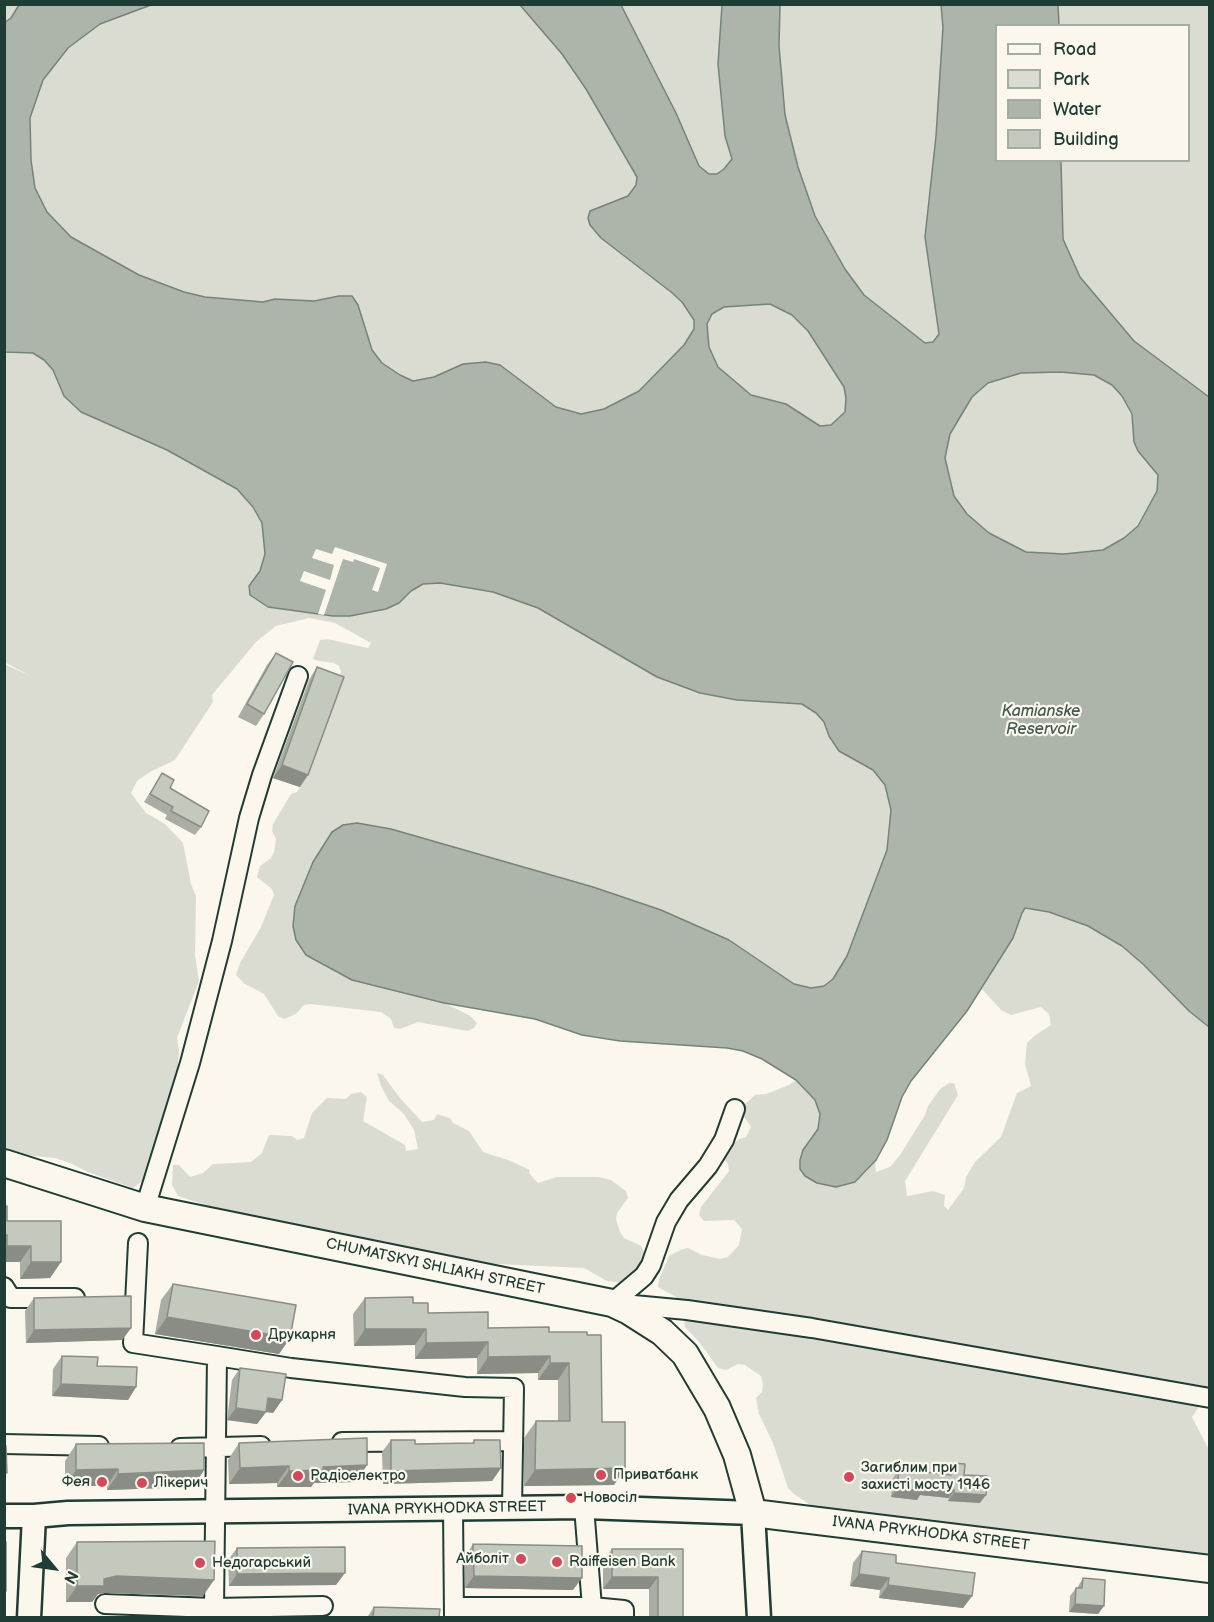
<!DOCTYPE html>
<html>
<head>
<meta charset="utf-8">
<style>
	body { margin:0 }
	#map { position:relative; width:1214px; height:1622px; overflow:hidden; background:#fbf7ec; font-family:"Balsamiq Sans",sans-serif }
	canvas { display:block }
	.frame { position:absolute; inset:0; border:6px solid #1f3d34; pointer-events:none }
	.legend { position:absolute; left:995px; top:24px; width:195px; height:138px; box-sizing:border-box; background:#fbf7ec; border:2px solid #a3ada2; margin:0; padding:8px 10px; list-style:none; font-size:18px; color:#1f3d34 }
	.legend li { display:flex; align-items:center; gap:12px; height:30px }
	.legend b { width:30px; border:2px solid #a3ada2 }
	.north { position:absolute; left:24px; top:1538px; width:60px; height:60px; -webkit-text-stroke:4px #fbf7ec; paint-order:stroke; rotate:119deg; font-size:16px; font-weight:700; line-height:24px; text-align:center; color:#1f3d34 }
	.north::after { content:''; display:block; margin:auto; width:21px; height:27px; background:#1f3d34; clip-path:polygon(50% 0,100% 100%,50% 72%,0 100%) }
</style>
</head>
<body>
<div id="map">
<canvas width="1214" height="1622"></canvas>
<div class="frame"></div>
<ul class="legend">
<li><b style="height:8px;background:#fbf7ec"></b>Road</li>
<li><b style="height:16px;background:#dbdcd1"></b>Park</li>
<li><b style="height:16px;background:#adb4aa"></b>Water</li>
<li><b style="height:16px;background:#c4c9be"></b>Building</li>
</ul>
<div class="north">N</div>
</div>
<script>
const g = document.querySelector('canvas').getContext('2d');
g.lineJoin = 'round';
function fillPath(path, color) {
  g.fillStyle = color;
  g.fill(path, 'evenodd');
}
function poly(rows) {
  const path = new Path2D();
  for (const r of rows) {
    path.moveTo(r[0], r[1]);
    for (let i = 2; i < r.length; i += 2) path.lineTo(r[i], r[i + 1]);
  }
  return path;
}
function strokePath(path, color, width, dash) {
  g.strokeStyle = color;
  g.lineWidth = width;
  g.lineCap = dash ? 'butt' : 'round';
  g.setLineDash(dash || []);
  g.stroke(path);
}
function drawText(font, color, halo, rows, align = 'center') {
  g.font = font + ' "Balsamiq Sans",sans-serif';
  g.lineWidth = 4.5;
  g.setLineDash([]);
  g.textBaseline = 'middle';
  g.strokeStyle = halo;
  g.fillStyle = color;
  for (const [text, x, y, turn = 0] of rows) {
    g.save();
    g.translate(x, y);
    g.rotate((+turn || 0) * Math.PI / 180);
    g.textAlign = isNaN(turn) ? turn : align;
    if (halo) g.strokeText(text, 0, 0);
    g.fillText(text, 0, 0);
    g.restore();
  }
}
fillPath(poly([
	[5,5,1209,5,1209,970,1086,917,884,859,847,956,833,979,824,986,811,988,794,984,729,940,661,910,593,887,391,829,326,967,352,980,444,1003,469,1015,477,1023,474,1028,468,1031,418,1022,400,1029,394,1028,391,1019,381,1012,310,1004,304,1005,296,1014,284,1019,278,1016,264,994,245,984,236,975,240,963,261,927,274,895,272,889,257,877,260,866,271,858,274,852,276,839,272,831,273,824,291,794,297,792,300,787,341,672,339,666,334,663,319,661,313,659,320,640,327,639,368,648,371,643,335,623,309,618,276,626,256,642,212,695,213,702,175,760,150,772,137,781,131,793,146,813,165,824,183,843,191,884,196,896,195,955,199,981,177,1038,179,1051,176,1090,145,1179,133,1188,88,1172,70,1163,55,1158,23,1155,5,1147,4,664,31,676,4,662],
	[996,26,1188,26,1188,160,996,160],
	[1025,908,1049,912,1088,926,1122,946,1144,965,1189,1011,1209,1027,1210,1398,1203,1401,1192,1417,1209,1450,1209,1558,841,1518,812,1506,794,1494,788,1488,773,1443,759,1414,756,1398,762,1392,763,1384,761,1376,745,1365,738,1364,726,1370,718,1368,700,1343,685,1327,681,1303,676,1297,658,1287,659,1279,669,1256,680,1250,688,1248,702,1255,720,1259,728,1257,739,1245,742,1229,734,1220,704,1221,699,1215,701,1207,729,1171,728,1164,724,1158,726,1150,739,1139,746,1137,751,1127,742,1114,743,1106,755,1095,766,1094,789,1085,796,1080,815,1100,820,1114,818,1129,810,1140,805,1176,817,1183,835,1187,855,1182,866,1172,876,1160,887,1140,875,1164,876,1172,890,1167,900,1155,925,1115,928,1106,940,1089,949,1083,954,1083,958,1095,955,1100,905,1181,907,1196,933,1191,945,1195,944,1206,948,1210,964,1188,966,1177,975,1162,1001,1137,1017,1093,1031,1086,1025,1064,1027,1043,1034,1036,1051,1025,1049,1014,1041,1007,1011,1015,1001,1010,982,989,1013,938,1022,913],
	[377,1073,383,1075,400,1098,422,1122,434,1120,437,1114,450,1118,453,1123,469,1131,483,1152,508,1160,530,1170,529,1173,538,1183,557,1177,598,1177,611,1180,626,1191,628,1198,617,1213,616,1219,620,1232,624,1238,641,1246,647,1257,646,1263,622,1283,607,1281,584,1268,498,1264,486,1265,334,1232,230,1213,178,1196,172,1185,173,1165,179,1165,190,1177,203,1173,213,1164,251,1162,262,1153,269,1135,292,1136,297,1140,304,1138,312,1113,327,1098,346,1099,351,1094,361,1092,367,1097,363,1121,405,1145,406,1151,418,1149,414,1130,404,1114,389,1101,381,1086]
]), '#dbdcd1');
const water = poly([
	[19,5,151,5,100,24,68,48,43,80,30,118,31,160,35,188,47,212,71,237,139,275,184,292,205,297,263,302,275,299,314,301,339,296,352,296,358,305,372,350,382,363,400,375,413,381,434,377,463,364,486,362,500,365,556,407,581,414,604,409,639,391,684,345,694,329,694,320,682,302,671,292,601,238,590,225,588,218,590,211,628,196,636,185,637,177,586,89,562,54,520,5,621,5,676,113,699,166,709,174,717,174,724,169,732,159,725,136,718,64,722,5,780,5,779,46,785,115,798,167,815,216,845,269,864,295,925,343,933,342,939,334,925,237,936,136,943,27,941,5,1058,5,1059,25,996,26,996,160,1061,161,1063,239,1080,277,1134,341,1209,397,1209,1027,1189,1011,1144,965,1122,946,1088,926,1049,912,1025,908,1022,913,1013,938,967,1011,911,1081,902,1097,887,1140,876,1160,855,1182,836,1187,817,1183,805,1176,800,1169,800,1160,803,1150,818,1129,820,1114,815,1100,796,1080,762,1059,743,1051,727,1048,620,1041,582,1035,535,1019,444,1003,352,980,306,955,296,940,293,926,295,906,313,862,332,832,343,825,357,823,391,829,593,887,661,910,729,940,794,984,811,988,824,986,833,979,847,956,887,850,891,810,885,785,873,770,839,751,829,736,824,722,816,713,802,704,737,700,700,693,657,677,538,608,493,592,440,583,423,584,411,591,399,603,386,609,350,616,333,616,268,607,250,595,249,586,260,571,265,554,262,523,253,507,237,489,167,450,81,412,64,396,53,370,44,360,33,353,5,352,4,23,11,18,19,5],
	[770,304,792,315,808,331,844,387,846,398,845,412,831,425,820,426,786,404,751,395,718,367,709,347,707,324,712,314,724,307,770,304],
	[1060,372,1094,375,1112,385,1122,396,1132,414,1134,442,1138,451,1158,475,1157,491,1138,526,1124,538,1103,550,1064,554,1026,552,989,533,967,514,954,496,945,458,950,434,972,397,988,383,1021,373,1060,372]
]);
fillPath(water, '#adb4aa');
strokePath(water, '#74847b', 1.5);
fillPath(poly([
	[335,547,387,564,378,592,372,590,380,568,354,559,353,562,343,559,324,615,318,614,326,590,300,581,304,571,330,580,334,565,312,558,316,549,332,554]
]), '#fbf7ec');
const minor = poly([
	[145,1208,190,1063,222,941,249,818,262,775,298,676],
	[138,1243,133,1343,217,1356,214,1608],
	[4,1287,11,1298,75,1298],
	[612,1303,644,1276,651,1265,666,1222,679,1200,708,1166,724,1140,735,1109],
	[623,1304,687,1310,812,1328,1210,1398],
	[217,1356,291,1368,465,1387,514,1388,512,1508],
	[342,1442,513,1441],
	[4,1444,99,1446],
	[180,1448,261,1446],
	[584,1507,592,1607,624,1610,624,1618],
	[453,1508,454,1618],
	[105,1604,214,1608,323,1606],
	[454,1607,592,1607]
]);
const major = poly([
	[4,1516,34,1516,68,1513,584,1507,753,1513,759,1618],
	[29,1618,34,1516]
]);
const highway = poly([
	[4,1163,145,1208,612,1303,629,1311,662,1332,685,1354,717,1408,737,1455,753,1513,1210,1569]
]);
strokePath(minor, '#1f3d34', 22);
strokePath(major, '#1f3d34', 27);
strokePath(highway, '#1f3d34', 30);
strokePath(minor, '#fbf7ec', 18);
strokePath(major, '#fbf7ec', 22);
strokePath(highway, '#fbf7ec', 26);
fillPath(poly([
	[276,653,264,714,256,726,238,717,267,665],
	[317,667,300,787,273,778,309,680],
	[162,773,170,788,201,827,195,835,165,819,167,815,144,802],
	[4,1206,7,1221,61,1262,50,1278,20,1279,20,1262,4,1262],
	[173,1284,290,1338,279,1354,155,1334,161,1300],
	[34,1298,131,1328,122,1340,26,1343,25,1311],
	[365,1298,413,1303,428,1313,488,1328,549,1332,587,1332,602,1422,625,1468,614,1485,524,1486,524,1438,536,1421,558,1421,558,1380,538,1380,538,1373,477,1374,477,1358,415,1359,415,1345,354,1346,353,1314],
	[62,1356,136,1387,128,1400,52,1396,53,1369],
	[240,1368,282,1400,273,1413,266,1412,257,1424,227,1420,232,1380],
	[391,1440,415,1444,472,1443,474,1440,501,1468,492,1481,383,1484,382,1452],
	[239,1443,367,1465,356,1482,314,1483,311,1487,277,1487,277,1483,229,1484,228,1460],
	[76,1444,204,1470,193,1487,107,1490,107,1486,65,1486,65,1461],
	[951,1463,964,1475,980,1503,948,1501,949,1498,920,1495,917,1500,891,1497,893,1478,899,1469,945,1474,946,1472],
	[77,1542,203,1596,105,1593,98,1594,92,1602,66,1602,66,1558],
	[473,1544,573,1590,465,1588,465,1557],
	[237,1548,336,1585,229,1586,228,1560],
	[612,1549,683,1549,683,1617,649,1617,649,1589,603,1589,603,1561],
	[862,1551,896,1563,972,1596,963,1608,879,1598,880,1590,850,1586,853,1563],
	[1083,1578,1104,1606,1098,1614,1069,1612,1070,1596,1076,1588,1077,1588],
	[374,1607,439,1617,368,1617,368,1616]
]), '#a9ada3');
fillPath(poly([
	[282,765,308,775,300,787,273,778],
	[7,1246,31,1246,20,1262,4,1262,4,1250],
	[31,1262,61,1262,50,1278,20,1279],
	[167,1317,290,1338,279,1354,155,1334],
	[131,1328,122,1340,26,1343,34,1330],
	[365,1329,426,1329,415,1345,354,1346],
	[488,1342,477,1358,415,1359,426,1343],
	[550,1356,538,1373,477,1374,488,1357],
	[550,1363,569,1363,558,1380,538,1380],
	[61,1384,136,1387,128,1400,52,1396],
	[268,1398,282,1400,273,1413,260,1411],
	[236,1408,266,1412,257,1424,227,1420],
	[367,1465,356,1482,314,1483,311,1487,277,1487,289,1471,323,1467],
	[289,1466,277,1483,229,1484,240,1468],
	[501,1468,492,1481,383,1484,391,1471],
	[625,1468,614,1485,524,1486,535,1470],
	[118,1469,107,1486,65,1486,76,1470],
	[204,1470,193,1487,107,1490,118,1474],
	[923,1486,954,1490,949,1498,920,1495,917,1500,891,1497,897,1488],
	[954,1493,986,1495,980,1503,948,1501],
	[345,1573,336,1585,229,1586,237,1574],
	[859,1574,889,1578,880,1590,850,1586],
	[117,1576,214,1580,203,1596,105,1593,98,1594,92,1602,66,1602,77,1586],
	[474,1576,582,1578,573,1590,465,1588],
	[612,1577,658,1577,649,1589,603,1589],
	[888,1585,972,1596,963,1608,879,1598],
	[1075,1604,1104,1606,1098,1614,1069,1612]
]), '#898d85');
const building = poly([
	[276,653,293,662,264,714,247,704,276,653],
	[317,667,344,677,308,775,282,765,317,667],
	[162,773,174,780,170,788,209,811,201,827,171,811,173,807,150,794,162,773],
	[4,1206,7,1206,7,1221,61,1221,61,1262,31,1262,31,1246,7,1246,7,1235,4,1235,4,1206],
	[173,1284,296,1305,290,1338,167,1317,173,1284],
	[131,1296,131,1328,34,1330,34,1298,131,1296],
	[413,1297,413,1303,428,1303,428,1313,488,1312,488,1328,549,1327,549,1332,587,1332,587,1335,601,1335,602,1422,625,1422,625,1468,535,1470,536,1421,570,1421,569,1363,550,1363,550,1356,488,1357,488,1342,426,1343,426,1329,365,1329,365,1298,413,1297],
	[62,1356,98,1357,97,1366,137,1367,136,1387,61,1384,62,1356],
	[240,1368,286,1374,282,1400,268,1398,266,1412,236,1408,240,1368],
	[367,1438,367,1465,323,1467,323,1470,289,1471,289,1466,240,1468,239,1443,367,1438],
	[391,1440,415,1440,415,1444,474,1443,474,1440,500,1440,501,1468,391,1471,391,1440],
	[204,1443,204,1470,118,1474,118,1469,76,1470,76,1444,204,1443],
	[4,1446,6,1446,7,1473,4,1473,4,1446],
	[951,1463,965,1464,964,1475,987,1476,986,1495,954,1493,954,1490,923,1486,923,1491,897,1488,899,1469,951,1475,951,1463],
	[215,1541,214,1580,117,1576,104,1579,104,1586,77,1586,77,1542,215,1541],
	[4,1542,6,1542,6,1591,4,1591,4,1542],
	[473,1544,582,1546,582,1578,474,1576,473,1544],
	[345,1547,345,1573,237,1574,237,1548,345,1547],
	[612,1549,683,1549,683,1617,658,1617,658,1577,612,1577,612,1549],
	[862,1551,896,1555,896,1563,975,1573,972,1596,888,1585,889,1578,859,1574,862,1551],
	[1083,1578,1105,1580,1104,1606,1075,1604,1076,1588,1082,1588,1083,1578],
	[374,1607,440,1609,439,1617,373,1617,374,1607]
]);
fillPath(building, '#c4c9be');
strokePath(building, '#898d85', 1.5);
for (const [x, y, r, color] of [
	[256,1335,6,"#d1495b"],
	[601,1475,6,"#d1495b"],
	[298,1476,6,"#d1495b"],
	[849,1477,6,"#d1495b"],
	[102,1482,6,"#d1495b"],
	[142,1483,6,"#d1495b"],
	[571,1498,6,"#d1495b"],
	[521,1559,6,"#d1495b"],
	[557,1562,6,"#d1495b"],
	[200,1563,6,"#d1495b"]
]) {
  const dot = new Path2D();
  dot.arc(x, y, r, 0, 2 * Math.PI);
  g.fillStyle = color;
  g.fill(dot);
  strokePath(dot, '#fbf7ec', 2);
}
drawText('15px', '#1f3d34', '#fbf7ec', [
	["CHUMATSKYI SHLIAKH STREET",435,1267,12],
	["IVANA PRYKHODKA STREET",447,1509,-1],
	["IVANA PRYKHODKA STREET",931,1534,7]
]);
drawText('15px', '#1f3d34', '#fbf7ec', [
	["Друкарня",268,1335],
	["Загиблим при",861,1468],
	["захисті мосту 1946",861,1485],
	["Приватбанк",613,1475],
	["Радіоелектро",310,1476],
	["Фея",90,1482,"right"],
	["Лікерич",154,1483],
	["Новосіл",583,1498],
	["Айболіт",509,1559,"right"],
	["Raiffeisen Bank",569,1562],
	["Недогарський",212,1563]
], 'left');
drawText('italic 16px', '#425b52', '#fbf7ec', [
	["Kamianske",1041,712],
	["Reservoir",1041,730]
]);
</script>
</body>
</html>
